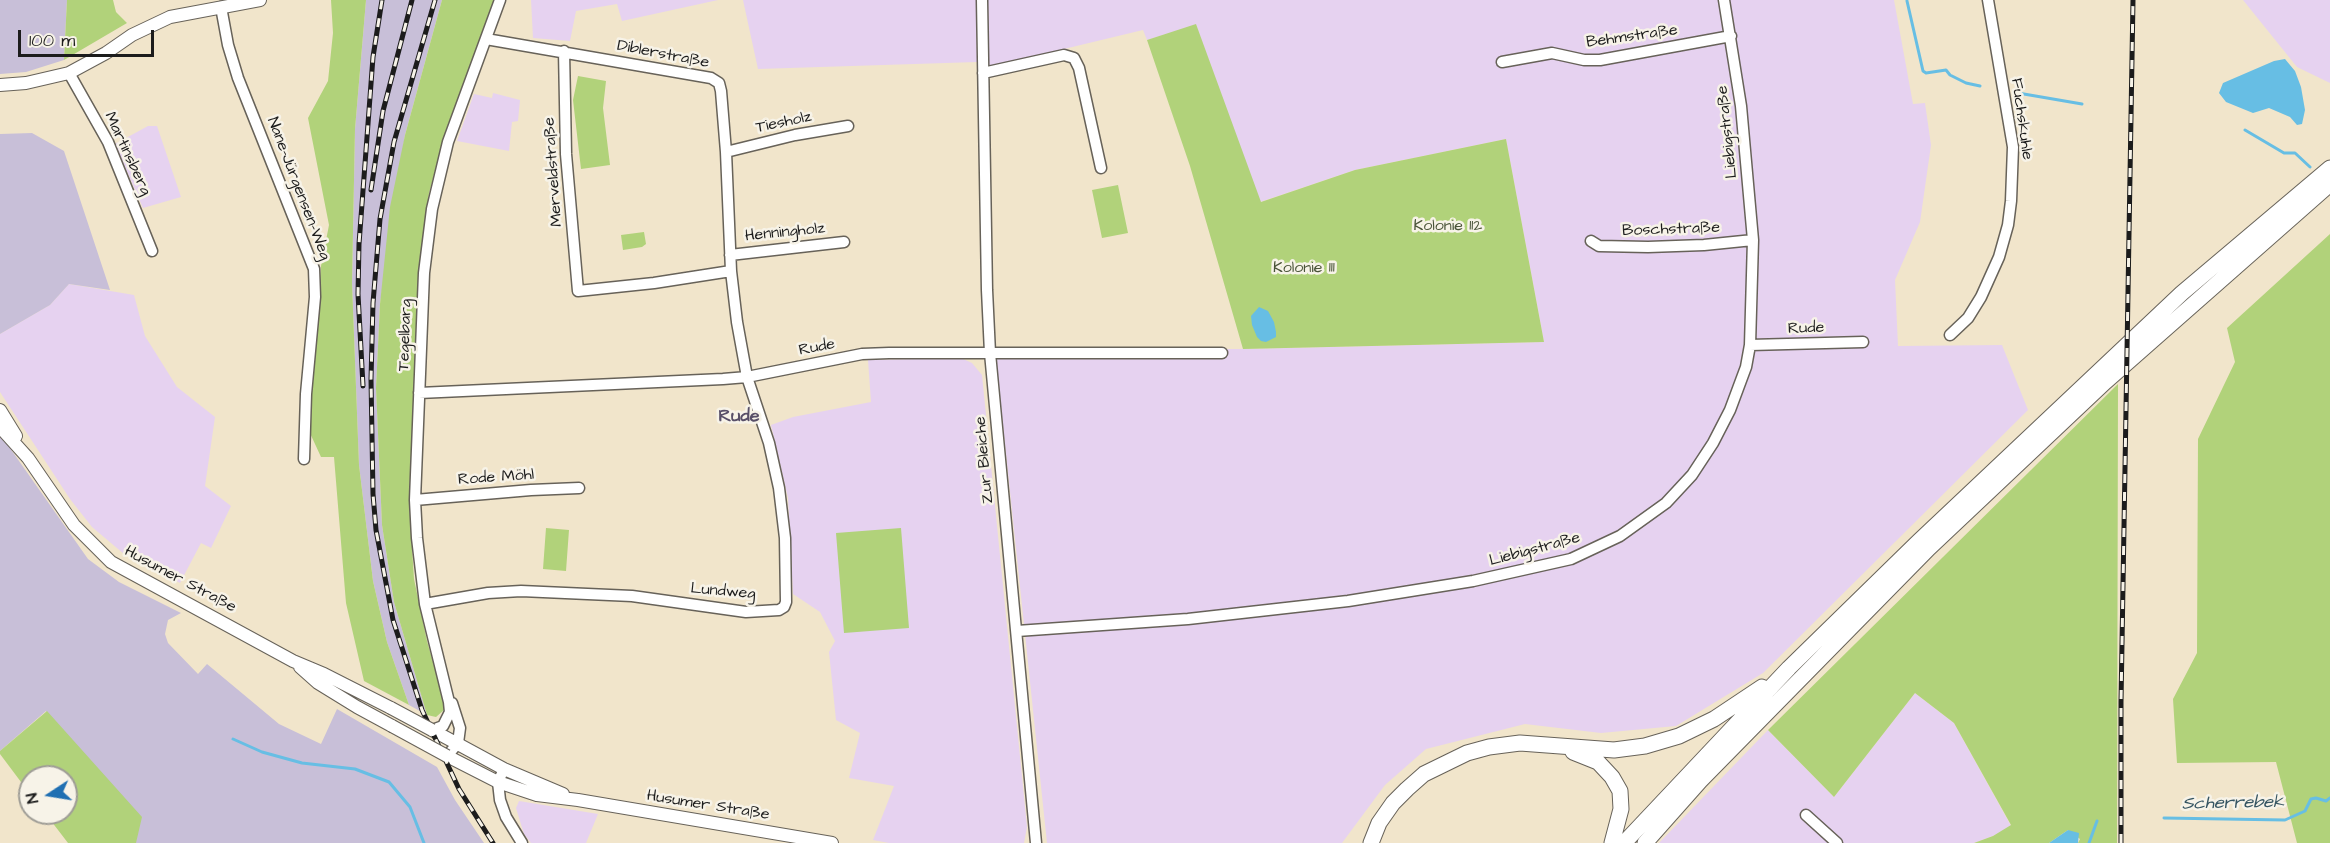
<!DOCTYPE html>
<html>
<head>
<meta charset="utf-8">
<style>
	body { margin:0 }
	#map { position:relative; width:2330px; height:843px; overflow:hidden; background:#f1e5cb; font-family:"Architects Daughter",sans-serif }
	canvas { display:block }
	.north { position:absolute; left:18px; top:765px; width:60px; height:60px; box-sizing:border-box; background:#f7f3e8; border:2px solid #9f9d96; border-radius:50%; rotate:258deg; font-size:16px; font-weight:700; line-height:24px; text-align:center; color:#1c1c1c }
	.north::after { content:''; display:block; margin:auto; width:21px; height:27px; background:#1f6fb2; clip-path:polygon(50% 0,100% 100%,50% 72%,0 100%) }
	.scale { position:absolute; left:18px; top:30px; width:136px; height:27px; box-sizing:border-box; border:3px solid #1c1c1c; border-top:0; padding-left:8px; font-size:18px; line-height:21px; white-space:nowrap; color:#1c1c1c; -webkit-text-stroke:4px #f7f3e8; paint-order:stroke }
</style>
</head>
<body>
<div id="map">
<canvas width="2330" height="843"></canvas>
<div class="north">N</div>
<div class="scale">100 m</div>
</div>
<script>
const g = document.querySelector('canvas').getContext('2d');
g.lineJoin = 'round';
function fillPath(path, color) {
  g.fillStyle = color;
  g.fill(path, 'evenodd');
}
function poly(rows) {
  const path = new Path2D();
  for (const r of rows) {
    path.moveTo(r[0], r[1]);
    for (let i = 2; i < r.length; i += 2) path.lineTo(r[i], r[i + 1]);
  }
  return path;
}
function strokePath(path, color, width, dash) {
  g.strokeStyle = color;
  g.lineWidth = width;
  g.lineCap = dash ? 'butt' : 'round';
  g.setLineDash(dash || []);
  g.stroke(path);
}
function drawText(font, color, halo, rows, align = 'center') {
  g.font = font + ' "Architects Daughter",sans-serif';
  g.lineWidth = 5;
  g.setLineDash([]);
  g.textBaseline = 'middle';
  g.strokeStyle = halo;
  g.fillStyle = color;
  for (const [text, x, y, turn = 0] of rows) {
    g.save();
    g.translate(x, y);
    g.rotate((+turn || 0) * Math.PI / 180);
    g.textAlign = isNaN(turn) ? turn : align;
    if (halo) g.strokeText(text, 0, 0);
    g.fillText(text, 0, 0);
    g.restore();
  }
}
fillPath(poly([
	[531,0,718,0,622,21,617,4,576,11,570,41,533,38],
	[743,0,976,0,977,62,758,69],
	[988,0,1894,0,1913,104,1925,103,1931,145,1920,222,1895,280,1898,346,2002,345,2028,410,1763,673,1676,726,1601,733,1525,724,1426,749,1385,785,1342,843,1047,843,995,349,1243,349,1544,342,1506,139,1355,170,1260,202,1196,25,1147,40,1143,30,989,67],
	[2243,0,2330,0,2330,83,2297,67],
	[493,93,520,100,518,121,512,122,509,151,457,141,474,94,492,98],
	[148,126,157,126,181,197,143,208,115,144],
	[69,284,134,295,145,336,177,387,215,417,205,486,231,506,211,548,201,543,180,583,124,554,92,527,70,499,0,392,0,334,50,305],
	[961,358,972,363,982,375,1027,827,1024,843,889,843,873,840,894,786,849,778,860,733,836,720,829,652,835,641,820,612,793,594,788,498,771,425,793,417,871,402,868,360],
	[1915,693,1954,723,2011,826,1993,836,1974,843,1659,843,1768,730,1834,797],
	[519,801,598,814,586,843,531,843,524,834,516,808]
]), '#e6d2f0');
fillPath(poly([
	[0,0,67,0,64,60,26,72,0,74],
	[366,0,442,0,405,135,380,304,376,388,382,525,394,602,427,715,409,705,387,642,373,581,359,465,352,283,355,129],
	[32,133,64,151,110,290,69,284,50,305,0,334,0,134],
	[0,434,88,559,119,582,181,613,168,620,165,634,168,643,198,674,207,664,279,724,321,744,337,709,437,767,455,800,484,843,136,843,46,711,0,751]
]), '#c8bfd8');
fillPath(poly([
	[67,0,113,0,116,12,127,23,64,60],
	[331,0,366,0,355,129,352,283,359,465,373,581,387,642,409,705,364,681,346,603,334,457,321,457,309,431,321,266,329,225,308,118,328,81,333,33],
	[442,0,494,0,446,130,429,193,420,262,409,500,414,579,427,641,444,701,444,710,436,717,427,715,394,602,382,525,376,388,380,304,390,207,405,135],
	[1196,24,1261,202,1355,170,1506,139,1544,342,1243,349,1190,166,1147,40],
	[578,76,606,81,603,108,610,165,581,169,573,100],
	[1118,185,1128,233,1102,238,1092,190],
	[644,232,646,244,642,247,623,250,621,235],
	[2330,234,2330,843,2297,843,2276,762,2177,763,2173,699,2197,653,2198,439,2235,362,2227,328],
	[2118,384,2117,843,2078,843,2080,839,2068,830,2049,843,1974,843,1993,836,2011,825,1954,723,1915,693,1834,797,1768,730],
	[546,528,569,530,566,571,543,569],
	[901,528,909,628,844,633,836,533],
	[47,711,142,817,136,843,68,843,45,813,66,813,66,777,30,777,30,794,0,754,0,751]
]), '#b1d27a');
fillPath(poly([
	[2285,59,2295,71,2301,87,2305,110,2302,124,2297,125,2290,117,2269,108,2253,113,2226,102,2219,93,2223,83,2274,61],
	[1259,307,1268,311,1274,322,1276,332,1276,337,1266,342,1261,341,1257,337,1252,325,1251,316],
	[2068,830,2079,833,2078,843,2049,843]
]), '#67bee4');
strokePath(poly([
	[1907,1,1923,71,1926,73,1946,70,1950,75,1966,83,1980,86],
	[2018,93,2082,104],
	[2245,130,2284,153,2295,153,2310,167],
	[233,739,262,752,302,763,355,769,389,782,410,807,424,843],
	[2164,818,2285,820,2305,811,2311,799,2316,798,2326,801,2330,798],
	[2089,843,2097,821]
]), '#67bee4', 3);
const minor = poly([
	[982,0,987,290,990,353,1036,843],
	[221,7,228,45,238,78,314,269,315,297,306,394,304,459],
	[564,51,566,154,578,291,654,283,731,271],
	[1502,62,1552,53,1584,60,1600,60,1731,36],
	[69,73,108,142,152,251],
	[983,73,1064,55,1074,58,1079,68,1101,168],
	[726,152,795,135,848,126],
	[1591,241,1599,246,1648,247,1704,245,1753,240],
	[730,255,844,242],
	[1950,335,1968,318,1981,297,1999,257,2008,225,2011,201,2013,147,1988,0],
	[1750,345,1863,342],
	[419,393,723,379,747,377,862,354,889,353,1222,353],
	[415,500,531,490,579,488],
	[425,604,488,593,521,591,632,596,746,612,779,610,784,607,786,602,785,538,779,488,769,443,747,377,737,322,731,271,726,152,721,91,719,83,711,78,486,39],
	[1017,631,1188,619,1348,601,1473,581,1571,559,1620,536,1666,503,1692,475,1713,443,1730,410,1746,367,1750,345,1753,240,1741,106,1724,0],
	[432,730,443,726,450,712,449,702,425,604,417,538,415,500,424,273,432,209,448,142,500,0],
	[447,756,458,743,460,728,452,703],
	[504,769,498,782,500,800,506,817,522,843],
	[1806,815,1837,843]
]);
const major = poly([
	[0,85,26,83,69,73,106,53,132,35,170,17,260,0],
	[0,410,16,436],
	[0,427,28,458,74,525,111,562,293,661,324,674,391,708],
	[300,667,318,683,357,707,392,726],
	[432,730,504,769,563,794],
	[447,756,498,782,537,795,578,800,832,843]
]);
const highway = poly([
	[1573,752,1598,762,1612,777,1620,791,1621,809,1612,843],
	[1371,843,1379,823,1393,803,1407,789,1424,774,1467,753,1489,747,1520,743,1614,750,1645,746,1679,736,1714,719,1762,687],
	[1624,843,1789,668,1919,541,2182,293,2330,168],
	[1645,843,1700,781,1929,548,2105,382,2330,184]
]);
strokePath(minor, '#676259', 13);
strokePath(major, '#676259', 14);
strokePath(highway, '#676259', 17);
strokePath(minor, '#fff', 10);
strokePath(major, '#fff', 12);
strokePath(highway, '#fff', 15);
const rail = poly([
	[435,0,394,142,380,219,373,303,371,379,373,494,376,530,393,620,422,710,459,789,493,843],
	[371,190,383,111,412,0],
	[363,386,358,294,359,244,373,57,382,0],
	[2121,843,2121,702,2133,0]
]);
strokePath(rail, '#1c1c1c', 5);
strokePath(rail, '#f7f3e8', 3, [9]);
const majorBridge = poly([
	[391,708,432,730],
	[392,726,447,756]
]);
strokePath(majorBridge, '#676259', 14, []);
strokePath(majorBridge, '#fff', 12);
drawText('16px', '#1c1c1c', '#f7f3e8', [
	["Behmstraße",1632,37,-8],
	["Diblerstraße",663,55,11],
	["Fuchskuhle",2021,119,82],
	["Tiesholz",784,123,-12],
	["Liebigstraße",1728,132,-96],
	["Martinsberg",127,154,65],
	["Merveldstraße",554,172,-94],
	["Nane-Jürgensen-Weg",298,189,69],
	["Boschstraße",1671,230,-2],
	["Henningholz",785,233,-6],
	["Rude",1806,329,-2],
	["Tegelbarg",406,335,-88],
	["Rude",817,348,-11],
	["Zur Bleiche",985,460,-95],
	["Rode Möhl",496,478,-4],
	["Liebigstraße",1535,550,-15],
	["Husumer Straße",180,580,28],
	["Lundweg",723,592,5],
	["Husumer Straße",708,806,9]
]);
drawText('16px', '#495338', '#f7f3e8', [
	["Kolonie 112",1448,227],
	["Kolonie 111",1304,269]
]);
drawText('bold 18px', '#584f68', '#f7f3e8', [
	["Rude",739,417]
]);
drawText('italic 18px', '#365562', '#f7f3e8', [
	["Scherrebek",2233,804,-1]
]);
</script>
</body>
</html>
